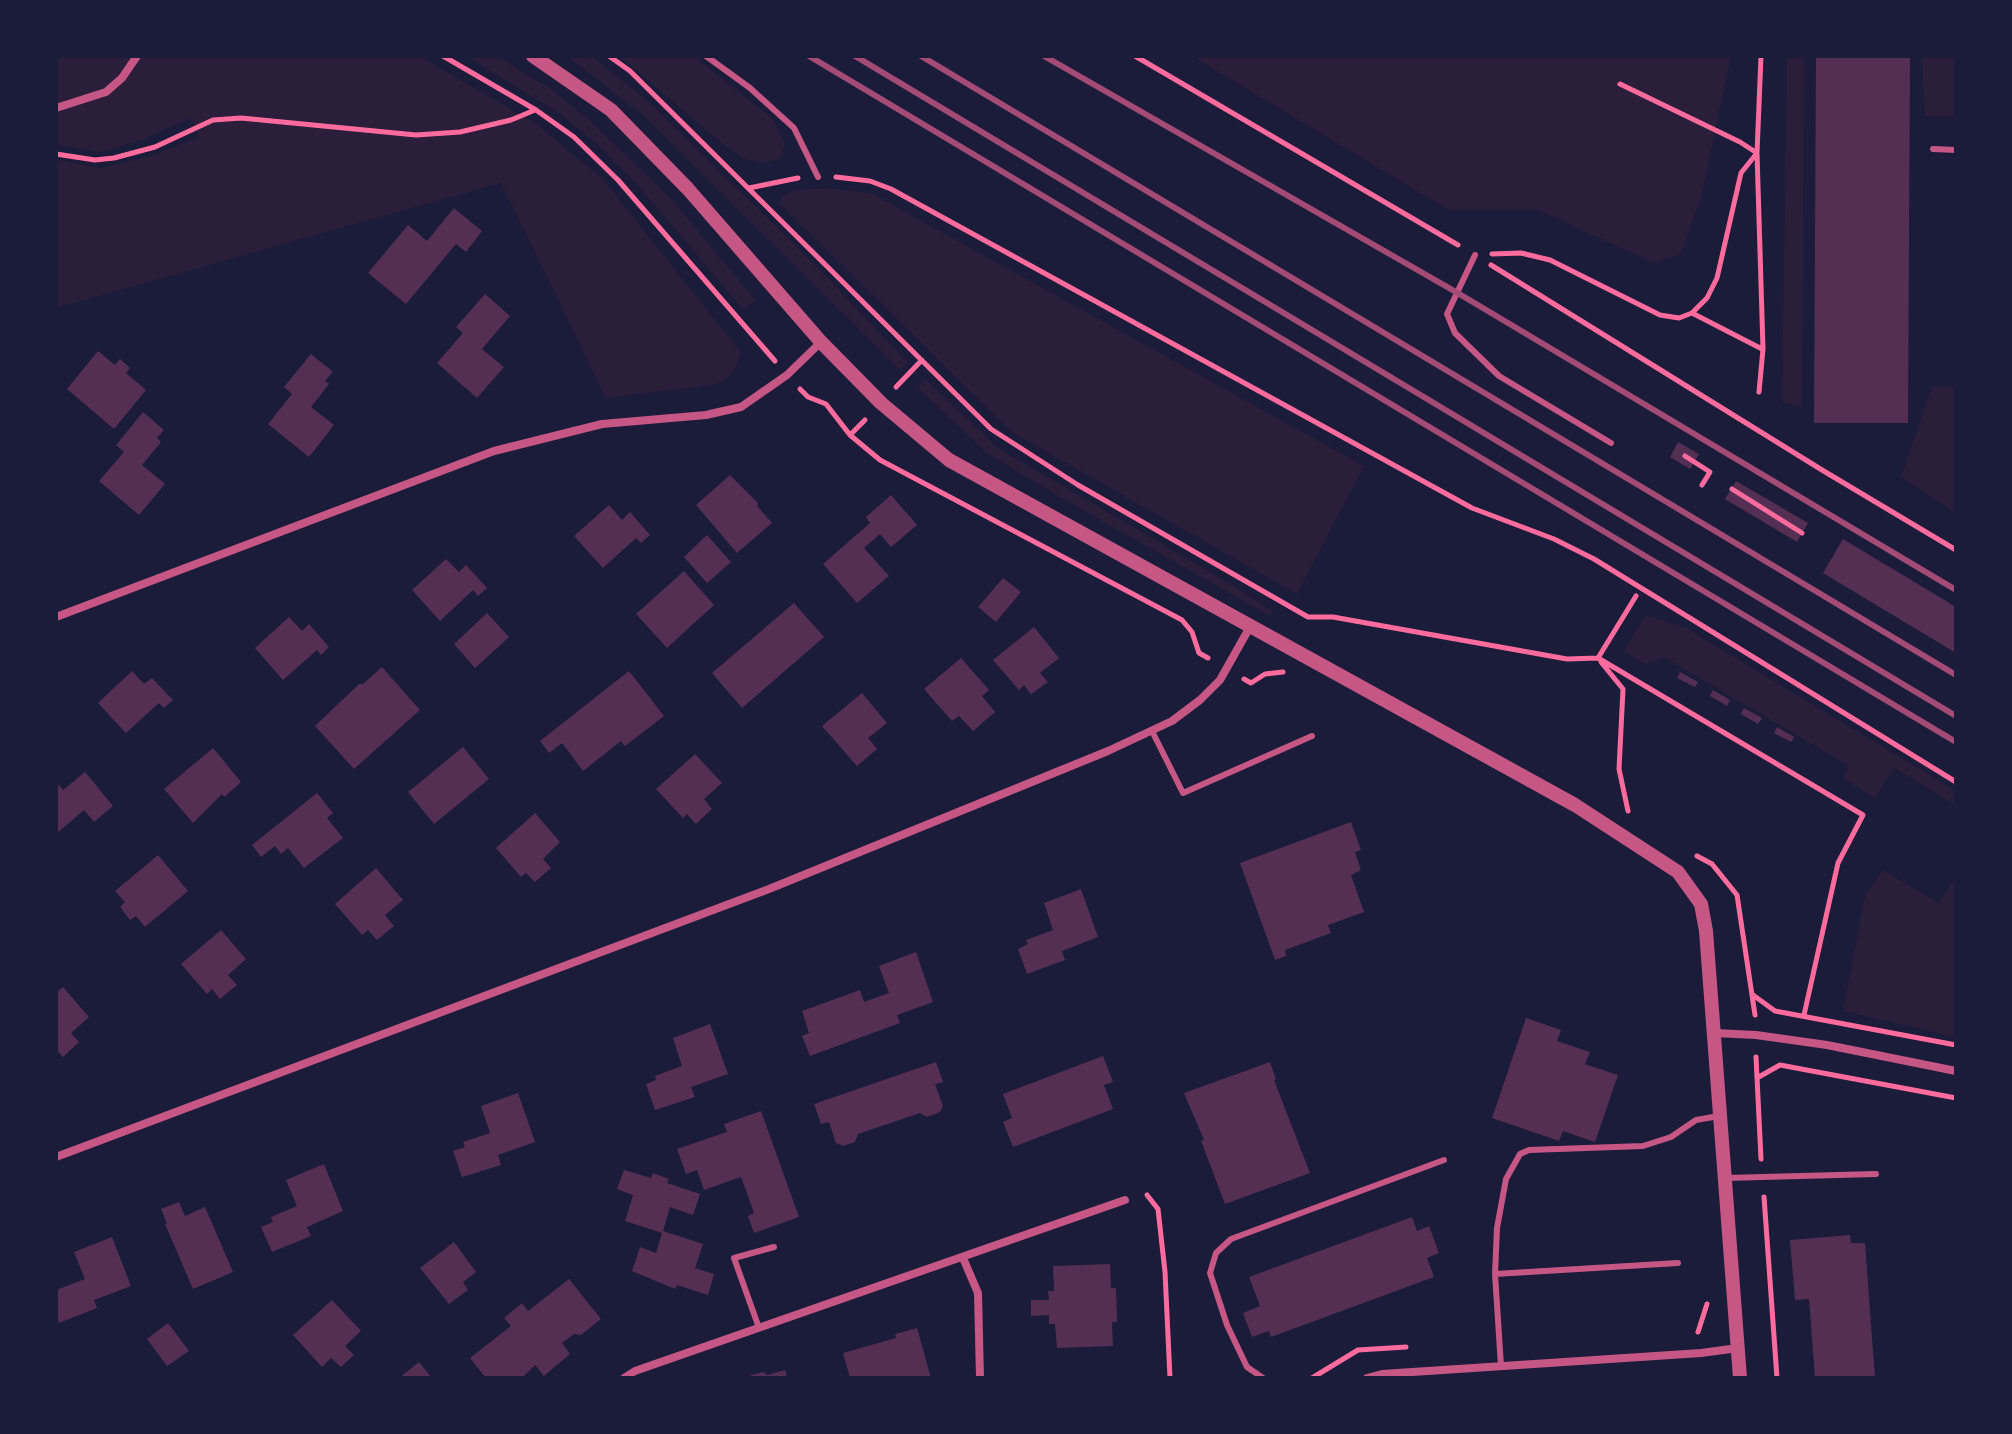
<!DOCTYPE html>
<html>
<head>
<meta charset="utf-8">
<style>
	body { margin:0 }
	#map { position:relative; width:2012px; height:1434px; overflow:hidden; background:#1b1b3a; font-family:"Archivo Narrow",sans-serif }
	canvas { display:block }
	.frame { position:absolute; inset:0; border:58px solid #1b1b3a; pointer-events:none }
</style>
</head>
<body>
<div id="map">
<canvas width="2012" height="1434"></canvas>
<div class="frame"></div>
</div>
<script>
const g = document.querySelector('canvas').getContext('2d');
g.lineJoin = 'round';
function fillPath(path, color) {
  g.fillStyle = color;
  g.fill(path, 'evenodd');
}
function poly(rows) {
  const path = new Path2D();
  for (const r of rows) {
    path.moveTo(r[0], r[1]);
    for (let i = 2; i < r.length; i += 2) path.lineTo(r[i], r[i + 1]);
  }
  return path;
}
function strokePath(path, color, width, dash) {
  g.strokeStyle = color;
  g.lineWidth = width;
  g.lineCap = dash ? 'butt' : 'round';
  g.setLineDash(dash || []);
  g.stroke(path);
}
fillPath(poly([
	[56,56,419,56,535,123,602,178,740,351,737,366,725,380,713,385,606,398,501,183,56,308,56,160,101,168,151,156,200,137,191,118,144,139,103,152,56,145],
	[466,56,496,56,551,89,586,117,672,200,755,300,744,310,635,182,596,143,559,113],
	[567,56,592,56,649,102,823,273,908,363,900,370,642,114],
	[620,56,693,56,772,118,785,144,782,155,779,159,764,163,745,159,719,141],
	[1192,56,1731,56,1702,194,1681,254,1654,263,1536,209,1447,209],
	[1787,56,1804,56,1802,408,1782,402],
	[1922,56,1956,56,1956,116,1925,116],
	[826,188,871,193,1364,466,1297,594,1012,432,779,203,783,196,795,190],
	[925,379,998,448,1232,585,1273,611,1270,616,1060,497,985,452,918,387],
	[1932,387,1956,387,1956,513,1901,477],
	[1645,615,1686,628,1956,791,1956,805,1894,768,1875,798,1843,778,1849,766,1664,657,1646,664,1624,652],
	[1883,870,1939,903,1956,876,1956,1037,1843,1011,1865,896]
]), '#2a1e3b');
fillPath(poly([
	[1816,56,1910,56,1908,423,1814,423],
	[454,208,482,231,466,252,456,244,406,304,368,273,408,225,427,241],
	[485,294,510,316,482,349,504,367,477,398,437,363,463,333,456,327],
	[98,351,115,365,120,359,130,368,126,373,146,390,114,429,67,389],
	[311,354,333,372,325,381,329,384,311,407,334,425,309,457,268,424,292,394,284,387],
	[143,412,164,430,157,438,161,442,142,465,165,484,139,515,99,481,124,452,116,445],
	[1678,442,1699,454,1690,469,1670,457],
	[730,475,758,503,757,506,772,523,737,553,696,505],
	[1736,481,1808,523,1797,542,1725,499],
	[891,495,917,525,891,547,880,534,864,548,889,576,857,603,823,564,870,523,866,517],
	[609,505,622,520,630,512,650,535,641,543,636,538,603,568,574,536],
	[707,535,731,562,707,583,684,557],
	[1843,539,1956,607,1956,653,1823,573],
	[446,559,459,572,466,565,487,588,478,596,473,590,440,621,412,590],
	[684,571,714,605,667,648,636,614],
	[1003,578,1021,592,996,622,978,607],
	[794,603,824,637,742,708,712,673],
	[487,613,509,637,475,668,454,644],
	[289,617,302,631,309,624,329,647,321,655,317,650,283,680,255,648],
	[1034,627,1059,658,1040,673,1048,682,1031,694,1024,685,1019,690,993,660],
	[961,658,989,690,982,696,995,712,973,731,959,716,952,721,924,689],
	[382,667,420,710,354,769,315,726,359,684,363,684],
	[132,671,144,684,152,678,173,700,164,708,159,703,126,733,98,703],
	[629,671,664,716,625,746,621,741,583,771,562,743,549,753,540,741],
	[1680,672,1698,682,1695,687,1677,678],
	[1713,690,1730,700,1727,706,1710,696],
	[862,693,887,723,868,738,877,749,857,766,822,726],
	[1744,708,1762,718,1758,724,1741,714],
	[1777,727,1794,737,1791,742,1774,733],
	[463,747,489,779,434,824,408,792],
	[213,748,241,782,224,797,222,794,193,823,164,789],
	[695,754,722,783,704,799,712,809,696,824,687,814,683,818,656,789],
	[85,772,113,806,94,822,84,810,56,834,56,782,63,790],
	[317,793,333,813,327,818,343,838,304,868,288,848,281,854,275,846,261,857,252,845],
	[535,813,560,842,543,859,551,868,535,882,526,873,521,877,496,848],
	[1351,822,1361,850,1355,852,1361,870,1351,875,1364,912,1328,925,1331,933,1285,950,1286,956,1275,960,1240,863],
	[158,855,188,891,145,927,136,916,130,920,120,907,125,902,115,891],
	[376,868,403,900,385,915,394,926,377,940,368,930,362,935,335,904],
	[1081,889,1098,937,1062,951,1065,960,1027,974,1018,949,1028,944,1026,940,1053,930,1044,903],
	[221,930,246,959,228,975,237,985,220,999,212,989,207,994,181,964],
	[916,952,933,1002,897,1015,900,1023,810,1056,802,1036,809,1033,802,1011,860,990,864,1002,889,993,879,966],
	[63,987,89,1017,71,1033,79,1042,63,1057,56,1049,56,993],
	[1526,1018,1561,1030,1557,1041,1590,1052,1585,1064,1618,1075,1595,1142,1563,1131,1559,1141,1492,1118],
	[710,1024,728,1074,691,1087,695,1097,655,1110,646,1084,656,1080,655,1076,682,1066,673,1038],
	[1103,1056,1113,1082,1104,1085,1113,1109,1013,1147,1003,1122,1012,1118,1003,1094],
	[936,1062,943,1082,935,1084,943,1106,940,1112,927,1117,920,1113,858,1134,855,1142,843,1146,836,1143,829,1122,821,1124,814,1104],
	[1270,1062,1276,1079,1274,1080,1310,1173,1225,1204,1201,1141,1204,1140,1184,1093],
	[518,1093,535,1142,498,1155,501,1165,462,1177,453,1151,465,1147,463,1142,490,1133,481,1106],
	[761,1111,799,1217,754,1233,748,1216,754,1213,741,1177,704,1190,697,1170,686,1174,677,1149,727,1132,724,1124],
	[324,1164,343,1211,307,1227,311,1236,272,1252,261,1227,273,1222,271,1217,297,1206,286,1180],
	[624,1170,651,1178,653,1173,669,1179,667,1183,700,1194,693,1215,670,1207,663,1231,703,1244,695,1268,714,1274,708,1295,677,1285,675,1289,632,1271,640,1247,656,1253,662,1233,625,1221,633,1195,617,1189],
	[179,1202,185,1216,205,1207,233,1272,193,1289,165,1224,167,1223,161,1209],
	[1412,1217,1417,1231,1429,1226,1439,1253,1427,1258,1434,1277,1271,1337,1269,1331,1252,1337,1243,1313,1260,1306,1249,1277],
	[1850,1235,1851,1243,1865,1243,1875,1378,1815,1378,1809,1299,1795,1300,1790,1240],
	[112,1237,131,1286,94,1300,97,1308,59,1323,56,1316,56,1290,85,1279,74,1252],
	[454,1242,476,1272,463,1282,468,1290,449,1304,420,1268],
	[1110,1264,1111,1288,1116,1288,1117,1322,1112,1322,1113,1346,1057,1348,1055,1324,1049,1324,1049,1315,1031,1316,1031,1300,1049,1300,1048,1291,1054,1291,1053,1266],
	[569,1279,601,1319,581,1335,574,1334,562,1343,570,1354,544,1376,535,1365,522,1378,486,1378,470,1358,511,1326,504,1318,522,1303,528,1311],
	[332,1300,361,1331,345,1346,354,1355,341,1367,331,1358,322,1367,293,1335],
	[168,1323,189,1351,167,1366,147,1339],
	[917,1328,931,1378,850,1378,843,1353,896,1338,895,1334],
	[419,1362,432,1378,399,1378],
	[785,1370,787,1378,750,1378,751,1375,763,1372,767,1375]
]), '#542f53');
strokePath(poly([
	[443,56,536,110,574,137,618,180,775,361],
	[609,56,630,71,991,429,1078,485,1308,617,1333,617,1567,659,1598,658,1863,815,1838,863,1804,1015],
	[1135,56,1458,245],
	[56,154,95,160,114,158,155,147,213,120,241,118,416,135,460,132,511,120,535,110],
	[836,177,870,181,891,189,1472,508,1554,539,1594,559,1956,782],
	[749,188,798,178],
	[1492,254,1521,253,1550,260,1660,315,1679,318,1692,313,1707,298,1717,278,1741,173,1757,153,1740,142,1620,84],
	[1491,265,1822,470,1956,550],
	[1692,313,1762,349],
	[896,387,921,361],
	[800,389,808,397,826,404,850,435,880,460,1182,620,1192,632,1199,653,1208,658],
	[1759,392,1763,349,1757,153,1761,56],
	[850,435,865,420],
	[1685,456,1710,472,1702,485],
	[1732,489,1802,533],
	[1598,658,1636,596],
	[1601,662,1623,689,1619,769,1628,811],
	[1244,679,1251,683,1265,674,1283,672],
	[1697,856,1712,864,1737,895,1755,1015],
	[1753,995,1775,1011,1956,1045],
	[1756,1057,1761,1159],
	[1757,1078,1780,1065,1956,1098],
	[1147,1195,1158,1209,1165,1272,1170,1378],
	[1764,1197,1777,1378],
	[1698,1332,1707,1304],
	[1312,1378,1358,1350,1406,1347]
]), '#ff6b9d', 5);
strokePath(poly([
	[706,56,750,88,794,128,818,177],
	[1933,149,1956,150],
	[1475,255,1447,314,1455,333,1499,376,1611,443],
	[1152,731,1183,793,1312,736],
	[1725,1178,1876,1174],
	[1495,1274,1497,1228,1506,1179,1520,1154,1529,1150,1643,1146,1671,1137,1696,1120,1719,1116],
	[759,1328,734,1258,774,1247],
	[1501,1366,1495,1274,1678,1263],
	[1263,1378,1247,1367,1227,1325,1210,1273,1216,1253,1231,1239,1444,1160]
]), '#c65784', 6);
strokePath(poly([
	[56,108,106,92,122,78,137,56],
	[56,617,494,451,602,424,706,415,741,407,787,375,821,342],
	[1714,1033,1756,1035,1827,1045,1956,1071],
	[56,1157,769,889,1108,751,1172,721,1200,700,1220,680,1251,625],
	[963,1258,978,1293,980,1378],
	[624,1378,635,1371,1125,1200],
	[1367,1378,1382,1374,1701,1353,1738,1348]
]), '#c65784', 8);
strokePath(poly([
	[533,56,611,110,688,189,821,342,881,403,949,460,1575,805,1678,872,1701,904,1706,931,1740,1378]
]), '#c65784', 14);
strokePath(poly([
	[809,56,1956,742],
	[855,56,1956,716],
	[921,56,1956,675],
	[1044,56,1456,292,1956,590]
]), '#a44b75', 6);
</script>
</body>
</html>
